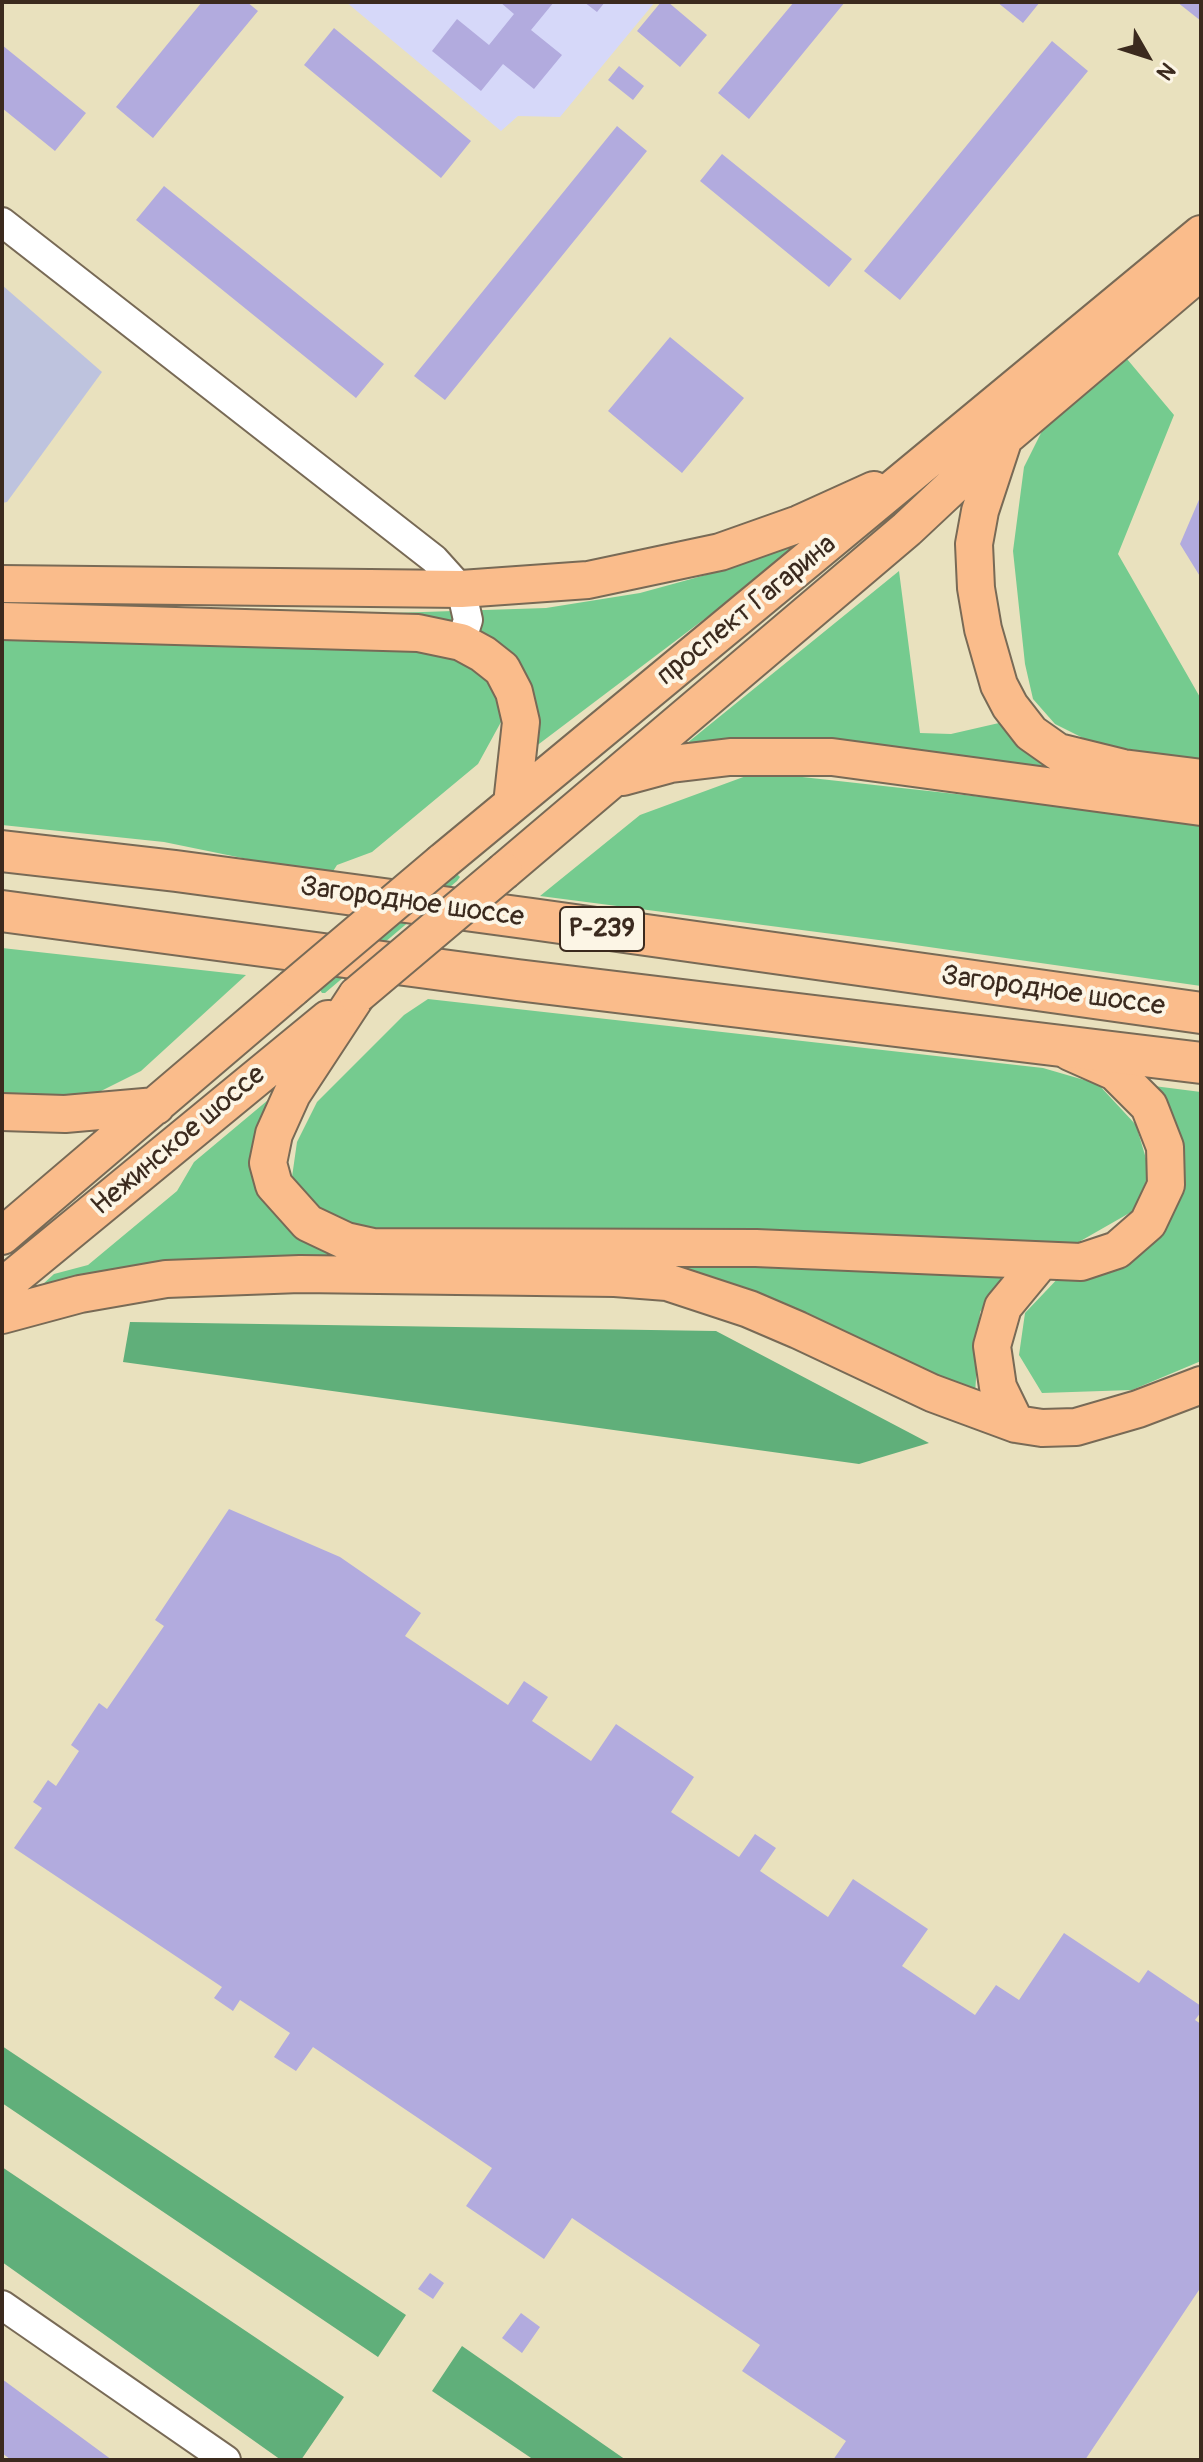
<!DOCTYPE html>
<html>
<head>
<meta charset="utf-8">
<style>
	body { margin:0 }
	#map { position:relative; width:1203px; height:2462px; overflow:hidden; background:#e9e1be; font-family:Pangolin,sans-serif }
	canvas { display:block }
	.frame { position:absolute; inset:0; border:4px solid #3b2a1e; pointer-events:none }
	.north { position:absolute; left:1107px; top:16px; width:80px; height:80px; -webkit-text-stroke:6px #fcf5e5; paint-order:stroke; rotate:129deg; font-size:22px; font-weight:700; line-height:32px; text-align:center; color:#3b2a1e }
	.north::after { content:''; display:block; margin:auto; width:28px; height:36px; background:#3b2a1e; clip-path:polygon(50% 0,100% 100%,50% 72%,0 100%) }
</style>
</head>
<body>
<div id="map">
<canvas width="1203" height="2462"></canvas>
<div class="frame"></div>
<div class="north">N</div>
</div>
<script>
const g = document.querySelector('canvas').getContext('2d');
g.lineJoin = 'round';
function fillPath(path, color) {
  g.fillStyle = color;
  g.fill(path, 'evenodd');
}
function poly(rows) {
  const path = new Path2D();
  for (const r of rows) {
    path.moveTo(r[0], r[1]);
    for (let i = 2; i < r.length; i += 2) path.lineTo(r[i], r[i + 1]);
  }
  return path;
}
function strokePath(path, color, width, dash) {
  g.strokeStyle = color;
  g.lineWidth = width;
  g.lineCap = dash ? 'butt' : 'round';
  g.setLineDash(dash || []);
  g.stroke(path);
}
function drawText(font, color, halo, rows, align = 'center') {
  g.font = font + ' Pangolin,sans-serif';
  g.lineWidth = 8;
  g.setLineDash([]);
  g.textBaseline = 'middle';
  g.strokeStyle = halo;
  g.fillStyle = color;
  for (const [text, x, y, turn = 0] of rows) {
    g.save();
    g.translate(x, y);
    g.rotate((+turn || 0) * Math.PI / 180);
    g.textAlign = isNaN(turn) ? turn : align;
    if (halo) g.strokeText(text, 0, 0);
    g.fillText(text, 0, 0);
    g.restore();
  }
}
fillPath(poly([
	[346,2,655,2,560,117,518,116,501,131]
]), '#d6d8f9');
fillPath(poly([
	[2,285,102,372,7,502,2,503]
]), '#bec3de');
fillPath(poly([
	[1127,359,1174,415,1118,554,1201,699,1201,760,1095,744,1055,724,1033,699,1025,664,1013,551,1024,467,1043,429],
	[813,537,527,753,506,656,2,610,2,602,392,613,546,608,640,593,735,567],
	[899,571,920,733,951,734,999,723,1011,730,1037,760,1082,775,681,748],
	[2,633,437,649,480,664,505,694,501,722,478,764,372,852,337,865,330,876,164,842,2,825],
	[757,772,1037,803,1201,825,1201,986,894,942,540,896,640,815],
	[457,874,460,877,457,881,325,993,322,993,320,990,321,987],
	[2,948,20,950,246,975,141,1071,81,1101,2,1100],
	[428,999,1043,1068,1098,1084,1136,1125,1150,1172,1133,1211,1077,1243,545,1231,362,1230,316,1210,292,1177,297,1142,317,1102,404,1015],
	[1146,1085,1201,1092,1201,1361,1132,1390,1042,1393,1019,1355,1025,1313,1063,1273,1120,1265,1182,1167,1176,1124],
	[280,1090,264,1192,283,1223,328,1251,1006,1277,980,1312,975,1395,693,1278,30,1296,54,1274,88,1265,177,1191,194,1162]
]), '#75cb8f');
fillPath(poly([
	[130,1322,716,1331,929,1443,859,1464,123,1362],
	[2,2046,406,2315,378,2357,2,2103],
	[2,2167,344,2397,301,2460,281,2460,2,2262],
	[462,2346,626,2460,534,2460,432,2391]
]), '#60af7a');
fillPath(poly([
	[202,2,247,2,258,11,153,138,116,107],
	[500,2,554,2,531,30,562,55,534,89,503,64,481,91,432,51,457,19,489,45,514,14],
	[584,2,605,2,597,12],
	[661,2,668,2,707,35,680,67,637,31],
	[794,2,845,2,749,119,718,93],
	[997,2,1040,2,1023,23],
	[1177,2,1201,2,1201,21],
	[334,28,471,141,441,178,304,65],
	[1052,41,1088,71,900,300,864,271],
	[2,45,86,113,55,151,2,108],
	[619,66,644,86,633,100,608,80],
	[617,126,647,151,445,400,414,376],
	[722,154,852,259,829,287,700,181],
	[164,186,384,364,356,398,136,220],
	[670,337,744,398,682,473,608,411],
	[1201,495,1201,578,1180,544],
	[229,1509,340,1557,421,1613,405,1636,508,1705,524,1681,548,1697,532,1721,591,1761,616,1724,694,1777,671,1812,739,1857,755,1834,776,1848,760,1871,828,1917,853,1879,928,1929,902,1966,975,2015,996,1985,1019,2000,1064,1933,1139,1983,1148,1970,1201,2006,1201,2012,1195,2020,1201,2024,1201,2287,1085,2460,833,2460,846,2441,742,2371,760,2345,572,2218,544,2259,466,2206,492,2168,313,2047,296,2071,274,2057,290,2033,240,2000,233,2011,214,1998,222,1987,14,1848,42,1808,33,1802,48,1780,56,1786,79,1751,71,1745,99,1703,107,1709,164,1626,155,1620],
	[430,2273,444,2283,433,2299,418,2289],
	[521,2313,540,2327,522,2353,502,2338],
	[2,2379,112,2460,11,2460,2,2453]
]), '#b2abde');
const minor = poly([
	[2,222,434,559,461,589,468,620,461,642],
	[2,2305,226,2460]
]);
const major = poly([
	[1003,441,980,511,974,544,976,588,983,629,999,685,1010,706,1031,733,1058,752,1123,768,1201,778],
	[2,584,461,589,588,580,720,552,799,524,874,490],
	[2,621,418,633,461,642,483,654,502,669,514,692,521,722,512,804],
	[623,777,671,764,730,757,832,757,1201,807],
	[442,862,1201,234],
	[504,871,907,529,1003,439,1201,271],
	[357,995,292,1094,274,1134,268,1163,274,1185,308,1223,346,1241,373,1247,756,1248,1081,1262,1117,1250,1148,1223,1166,1185,1165,1147,1149,1106,1115,1072,1070,1052],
	[2,1112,65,1114,156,1106],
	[2,1236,293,988],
	[2,1287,328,1019],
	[2,1315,80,1294,166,1279,300,1274,615,1278,667,1282,749,1309,798,1330,932,1393,1016,1424,1042,1428,1076,1427,1138,1409,1201,1385],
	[1016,1424,998,1387,992,1346,1003,1307,1041,1261]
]);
const highway = poly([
	[2,851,176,871,532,919,1201,1013],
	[2,911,517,980,1201,1063]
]);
strokePath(minor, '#786a56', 32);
strokePath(major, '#786a56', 40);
strokePath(highway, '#786a56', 44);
strokePath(minor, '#fff', 28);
strokePath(major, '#fabc8b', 36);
strokePath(highway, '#fabc8b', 40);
const majorBridge = poly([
	[293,988,442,862],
	[357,995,504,871]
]);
strokePath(majorBridge, '#786a56', 40, []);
strokePath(majorBridge, '#fabc8b', 36);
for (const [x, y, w] of [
	[602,929,84]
]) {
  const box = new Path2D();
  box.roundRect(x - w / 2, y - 22, w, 44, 6);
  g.fillStyle = '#fcf5e5';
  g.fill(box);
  strokePath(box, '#3b2a1e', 2);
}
drawText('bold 26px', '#3b2a1e', null, [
	["Р-239",602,929]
]);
drawText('28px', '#3b2a1e', '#fcf5e5', [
	["проспект Гагарина",747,611,-39],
	["Загородное шоссе",412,903,8],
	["Загородное шоссе",1053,992,8],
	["Нежинское шоссе",179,1141,-40]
]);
</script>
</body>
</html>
